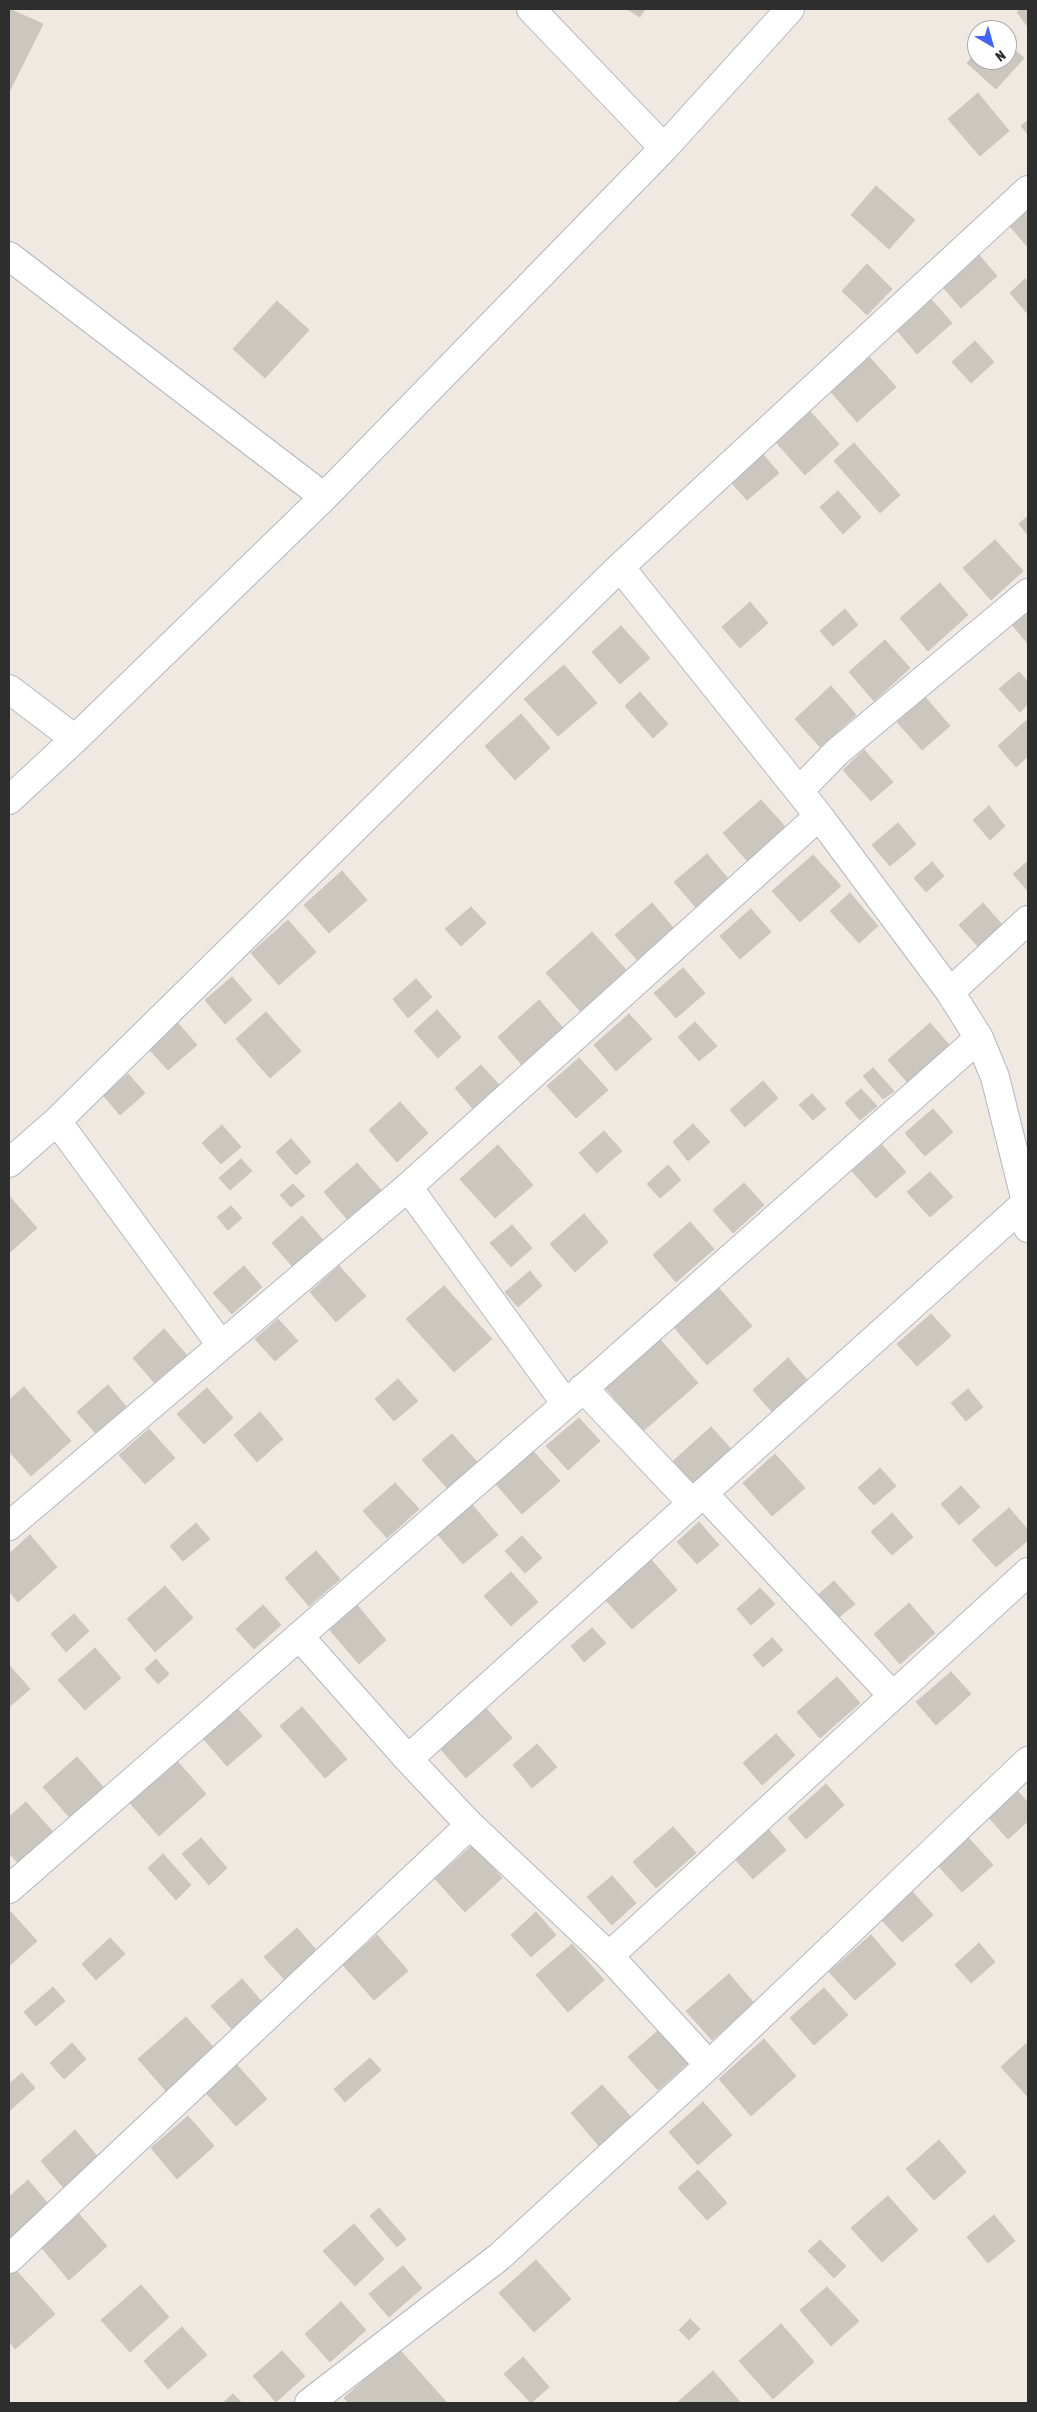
<!DOCTYPE html>
<html>
<head>
<meta charset="utf-8">
<style>
	body { margin:0 }
	#map { position:relative; width:1037px; height:2412px; overflow:hidden; background:#efe9e1; font-family:"Asap Condensed",sans-serif }
	canvas { display:block }
	.frame { position:absolute; inset:0; border:10px solid #2e2e2e; pointer-events:none }
	.north { position:absolute; left:967px; top:20px; width:50px; height:50px; box-sizing:border-box; background:#fff; border:1px solid #ababab; border-radius:50%; rotate:142deg; font-size:14px; font-weight:700; line-height:20px; text-align:center; color:#2e2e2e }
	.north::after { content:''; display:block; margin:auto; width:18px; height:22px; background:#4264fb; clip-path:polygon(50% 0,100% 100%,50% 72%,0 100%) }
</style>
</head>
<body>
<div id="map">
<canvas width="1037" height="2412"></canvas>
<div class="frame"></div>
<div class="north">N</div>
</div>
<script>
const g = document.querySelector('canvas').getContext('2d');
g.lineJoin = 'round';
function fillPath(path, color) {
  g.fillStyle = color;
  g.fill(path, 'evenodd');
}
function poly(rows) {
  const path = new Path2D();
  for (const r of rows) {
    path.moveTo(r[0], r[1]);
    for (let i = 2; i < r.length; i += 2) path.lineTo(r[i], r[i + 1]);
  }
  return path;
}
function strokePath(path, color, width, dash) {
  g.strokeStyle = color;
  g.lineWidth = width;
  g.lineCap = dash ? 'butt' : 'round';
  g.setLineDash(dash || []);
  g.stroke(path);
}
const building = poly([
	[9,9,43,24,9,92,9,9],
	[627,9,645,9,640,17,627,9],
	[1022,9,1028,9,1028,27,1017,12,1022,9],
	[1007,43,1024,58,996,89,967,63,977,52,977,60,1007,60,1007,43],
	[978,93,1009,131,980,156,948,119,978,93],
	[1028,120,1028,134,1021,126,1028,120],
	[876,186,915,220,889,249,851,215,876,186],
	[1028,205,1028,247,1007,223,1028,205],
	[973,248,997,276,961,308,937,280,973,248],
	[867,264,892,289,867,315,842,291,867,264],
	[1025,279,1028,283,1027,313,1010,293,1025,279],
	[929,297,952,323,917,354,894,327,929,297],
	[277,301,309,330,265,378,233,349,277,301],
	[975,341,994,362,971,383,952,362,975,341],
	[865,352,896,387,857,422,826,386,865,352],
	[809,410,839,444,805,475,774,440,809,410],
	[854,443,900,495,880,513,834,461,854,443],
	[760,451,779,473,747,500,728,479,760,451],
	[838,491,861,517,843,534,820,507,838,491],
	[1028,516,1028,535,1019,524,1028,516],
	[995,540,1023,571,991,600,963,568,995,540],
	[940,583,968,615,928,651,900,618,940,583],
	[750,602,768,623,740,648,722,627,750,602],
	[1028,604,1028,644,1009,621,1028,604],
	[845,609,858,625,833,646,820,631,845,609],
	[621,626,650,658,620,684,592,652,621,626],
	[885,640,910,668,874,701,849,672,885,640],
	[564,665,597,703,558,736,524,699,564,665],
	[1019,672,1028,682,1028,704,1020,712,999,689,1019,672],
	[831,686,856,715,820,747,795,719,831,686],
	[640,692,668,724,653,738,625,706,640,692],
	[925,697,950,726,922,750,897,722,925,697],
	[521,714,550,748,515,780,485,746,521,714],
	[1028,719,1028,756,1016,767,998,746,1028,719],
	[864,750,893,782,871,801,843,770,864,750],
	[761,800,789,831,750,864,723,833,761,800],
	[989,806,1005,826,990,840,973,820,989,806],
	[898,823,916,844,890,866,872,845,898,823],
	[707,854,731,882,699,911,674,882,707,854],
	[813,855,841,886,800,922,772,891,813,855],
	[1028,861,1028,891,1013,874,1028,861],
	[932,862,944,876,926,892,914,878,932,862],
	[342,871,367,900,329,933,304,905,342,871],
	[850,893,878,926,859,943,830,911,850,893],
	[652,903,677,932,641,964,615,935,652,903],
	[983,903,1006,929,981,950,959,925,983,903],
	[471,907,486,923,461,946,445,929,471,907],
	[751,909,771,932,740,959,720,936,751,909],
	[288,920,316,952,279,985,251,953,288,920],
	[592,932,628,972,582,1013,546,973,592,932],
	[683,968,705,993,676,1018,654,993,683,968],
	[232,977,252,1000,225,1024,205,1000,232,977],
	[416,979,432,997,408,1018,393,999,416,979],
	[539,1000,563,1028,522,1065,498,1037,539,1000],
	[437,1010,461,1037,438,1058,414,1031,437,1010],
	[266,1012,301,1051,270,1078,236,1039,266,1012],
	[629,1014,652,1039,616,1071,594,1045,629,1014],
	[177,1022,197,1045,168,1070,148,1048,177,1022],
	[695,1022,717,1046,699,1061,678,1037,695,1022],
	[930,1023,951,1047,909,1084,888,1060,930,1023],
	[579,1058,608,1090,576,1118,547,1086,579,1058],
	[481,1065,501,1087,474,1110,455,1088,481,1065],
	[873,1068,894,1091,883,1099,863,1076,873,1068],
	[128,1074,145,1093,120,1115,103,1095,128,1074],
	[763,1081,778,1098,745,1127,730,1110,763,1081],
	[861,1089,877,1106,860,1120,845,1103,861,1089],
	[812,1094,826,1109,813,1120,799,1105,812,1094],
	[400,1102,428,1133,397,1162,369,1130,400,1102],
	[933,1109,953,1132,925,1156,905,1133,933,1109],
	[693,1124,710,1142,688,1161,673,1142,693,1124],
	[222,1125,241,1147,221,1164,202,1143,222,1125],
	[604,1131,622,1151,597,1173,579,1153,604,1131],
	[291,1139,311,1162,296,1175,276,1152,291,1139],
	[498,1145,533,1185,495,1218,460,1179,498,1145],
	[882,1145,906,1172,876,1198,852,1171,882,1145],
	[241,1159,252,1171,230,1190,219,1178,241,1159],
	[357,1163,381,1190,347,1219,324,1192,357,1163],
	[668,1165,681,1180,660,1198,647,1184,668,1165],
	[930,1172,953,1197,930,1217,907,1192,930,1172],
	[744,1183,764,1205,733,1233,713,1210,744,1183],
	[293,1184,305,1196,291,1207,280,1195,293,1184],
	[9,1196,37,1228,9,1253,9,1196],
	[231,1206,242,1218,228,1230,217,1217,231,1206],
	[584,1214,608,1242,575,1272,550,1244,584,1214],
	[302,1216,323,1240,293,1267,272,1243,302,1216],
	[690,1222,714,1249,676,1282,653,1255,690,1222],
	[512,1225,532,1248,511,1267,490,1243,512,1225],
	[244,1266,262,1287,232,1314,213,1293,244,1266],
	[339,1266,366,1296,336,1322,310,1292,339,1266],
	[530,1271,542,1286,518,1307,505,1292,530,1271],
	[444,1286,492,1339,454,1372,406,1319,444,1286],
	[717,1286,752,1326,707,1365,672,1325,717,1286],
	[931,1314,951,1336,917,1366,897,1344,931,1314],
	[278,1319,298,1341,275,1361,255,1339,278,1319],
	[164,1329,191,1360,159,1388,133,1358,164,1329],
	[657,1336,698,1383,643,1431,602,1384,657,1336],
	[788,1358,809,1382,774,1414,753,1390,788,1358],
	[398,1379,418,1401,394,1421,375,1399,398,1379],
	[108,1385,130,1411,100,1438,77,1412,108,1385],
	[24,1387,71,1441,31,1476,9,1451,9,1400,24,1387],
	[207,1388,233,1418,204,1444,177,1414,207,1388],
	[968,1389,983,1407,966,1421,951,1403,968,1389],
	[260,1412,283,1439,257,1462,234,1435,260,1412],
	[579,1418,600,1441,568,1470,546,1446,579,1418],
	[711,1427,732,1450,692,1486,671,1463,711,1427],
	[149,1429,175,1458,145,1484,119,1455,149,1429],
	[452,1434,478,1463,449,1490,422,1460,452,1434],
	[532,1450,560,1481,522,1514,495,1483,532,1450],
	[775,1454,805,1488,772,1516,743,1483,775,1454],
	[880,1468,896,1486,874,1505,858,1488,880,1468],
	[395,1483,419,1509,387,1538,363,1511,395,1483],
	[961,1486,980,1507,959,1525,941,1504,961,1486],
	[468,1500,498,1535,463,1564,434,1530,468,1500],
	[1009,1508,1028,1530,1028,1540,996,1567,972,1540,1009,1508],
	[892,1513,913,1537,892,1555,871,1532,892,1513],
	[699,1522,719,1545,697,1564,677,1542,699,1522],
	[196,1523,210,1539,183,1561,170,1546,196,1523],
	[30,1535,57,1567,18,1602,9,1591,9,1554,30,1535],
	[522,1536,542,1558,525,1573,505,1551,522,1536],
	[316,1551,340,1579,309,1606,285,1578,316,1551],
	[648,1556,677,1590,632,1629,602,1596,648,1556],
	[511,1572,538,1602,511,1626,484,1596,511,1572],
	[834,1581,855,1604,838,1618,818,1595,834,1581],
	[165,1586,193,1618,155,1652,127,1619,165,1586],
	[760,1588,775,1604,751,1625,737,1609,760,1588],
	[909,1603,935,1633,900,1664,874,1634,909,1603],
	[263,1605,281,1625,254,1649,236,1629,263,1605],
	[357,1605,386,1640,359,1664,330,1630,357,1605],
	[74,1614,89,1631,66,1652,51,1634,74,1614],
	[592,1628,606,1643,584,1662,571,1646,592,1628],
	[772,1638,783,1650,763,1667,753,1655,772,1638],
	[95,1648,121,1678,85,1710,58,1680,95,1648],
	[156,1659,169,1674,158,1684,145,1669,156,1659],
	[9,1665,30,1689,9,1707,9,1665],
	[951,1672,971,1694,936,1725,916,1702,951,1672],
	[837,1677,860,1703,820,1738,797,1712,837,1677],
	[483,1705,512,1738,466,1778,437,1745,483,1705],
	[236,1707,262,1736,227,1766,202,1737,236,1707],
	[302,1707,347,1759,325,1778,280,1726,302,1707],
	[776,1734,795,1755,762,1785,743,1763,776,1734],
	[537,1744,557,1767,532,1788,513,1765,537,1744],
	[77,1757,105,1789,71,1819,43,1787,77,1757],
	[177,1761,206,1794,159,1836,130,1803,177,1761],
	[826,1784,844,1805,806,1839,788,1818,826,1784],
	[1013,1786,1028,1803,1028,1821,1008,1839,984,1812,1013,1786],
	[26,1802,53,1832,18,1863,9,1853,9,1817,26,1802],
	[673,1827,696,1853,656,1888,633,1862,673,1827],
	[769,1830,786,1850,753,1879,735,1859,769,1830],
	[965,1834,993,1865,962,1892,934,1861,965,1834],
	[201,1838,227,1868,209,1885,182,1854,201,1838],
	[473,1845,502,1878,465,1912,435,1879,473,1845],
	[163,1854,191,1885,176,1900,148,1868,163,1854],
	[612,1876,636,1903,612,1925,587,1897,612,1876],
	[909,1888,933,1915,902,1942,878,1916,909,1888],
	[9,1910,37,1941,9,1966,9,1910],
	[536,1912,556,1935,531,1957,511,1935,536,1912],
	[297,1928,317,1951,285,1980,264,1957,297,1928],
	[377,1935,408,1971,374,2000,343,1965,377,1935],
	[871,1935,896,1964,855,2000,829,1972,871,1935],
	[110,1938,125,1954,96,1980,82,1964,110,1938],
	[979,1943,995,1962,971,1983,955,1965,979,1943],
	[572,1944,604,1980,568,2012,536,1975,572,1944],
	[729,1974,754,2003,712,2040,686,2011,729,1974],
	[242,1979,263,2003,233,2030,211,2006,242,1979],
	[53,1987,65,2001,36,2026,24,2012,53,1987],
	[824,1988,848,2015,814,2045,790,2018,824,1988],
	[186,2017,215,2049,167,2092,138,2059,186,2017],
	[661,2028,690,2061,658,2090,628,2057,661,2028],
	[764,2039,796,2076,751,2116,719,2079,764,2039],
	[1028,2042,1028,2097,1001,2067,1028,2042],
	[72,2043,86,2059,64,2079,50,2063,72,2043],
	[370,2058,381,2070,345,2102,334,2089,370,2058],
	[237,2065,267,2099,236,2126,206,2093,237,2065],
	[22,2073,35,2088,9,2111,9,2084,22,2073],
	[602,2085,632,2118,599,2146,571,2113,602,2085],
	[703,2102,732,2135,698,2165,669,2132,703,2102],
	[188,2116,214,2146,177,2179,151,2148,188,2116],
	[75,2130,98,2157,63,2187,41,2161,75,2130],
	[939,2140,966,2172,934,2200,906,2169,939,2140],
	[698,2170,727,2203,707,2220,678,2188,698,2170],
	[28,2180,49,2205,11,2239,9,2237,9,2197,28,2180],
	[888,2196,918,2230,882,2262,851,2228,888,2196],
	[379,2208,406,2239,397,2247,370,2216,379,2208],
	[78,2213,107,2246,69,2280,41,2247,78,2213],
	[994,2215,1015,2241,988,2263,967,2237,994,2215],
	[354,2224,384,2259,355,2286,323,2251,354,2224],
	[820,2240,846,2266,834,2278,808,2251,820,2240],
	[536,2260,571,2299,534,2332,499,2293,536,2260],
	[403,2266,422,2288,389,2317,369,2294,403,2266],
	[14,2268,55,2314,15,2349,9,2341,9,2273,14,2268],
	[141,2285,169,2317,130,2352,101,2320,141,2285],
	[827,2287,859,2321,831,2346,800,2310,827,2287],
	[341,2302,366,2330,330,2362,305,2334,341,2302],
	[690,2319,700,2329,689,2340,679,2330,690,2319],
	[781,2324,814,2362,773,2399,739,2361,781,2324],
	[182,2327,207,2355,168,2389,144,2361,182,2327],
	[399,2349,447,2403,349,2403,344,2398,399,2349],
	[282,2351,305,2376,276,2402,253,2376,282,2351],
	[523,2357,549,2387,531,2403,504,2374,523,2357],
	[713,2371,741,2403,677,2403,713,2371],
	[233,2394,242,2403,223,2403,233,2394]
]);
fillPath(building, '#cbc7bf');
strokePath(building, '#cbc5ba', 1);
const minor = poly([
	[531,9,664,148],
	[9,256,324,497],
	[620,567,819,816,950,992,979,1038,995,1077,1026,1202,1028,1228],
	[9,689,75,739],
	[799,791,837,752,1028,593],
	[9,800,75,739,324,497,664,148,790,9],
	[950,992,1028,920],
	[57,1121,221,1345],
	[9,1163,57,1121,620,567,1028,190],
	[408,1187,566,1404],
	[583,1388,692,1503],
	[703,1493,892,1695],
	[9,1526,408,1187,819,816],
	[299,1636,408,1759,470,1825,609,1956,709,2065],
	[408,1759,1028,1201],
	[9,1889,566,1404,979,1038],
	[609,1956,1028,1572],
	[9,2259,470,1825],
	[309,2403,499,2257,709,2065,1028,1761]
]);
strokePath(minor, '#b4b7c1', 30);
strokePath(minor, '#fff', 28);
</script>
</body>
</html>
